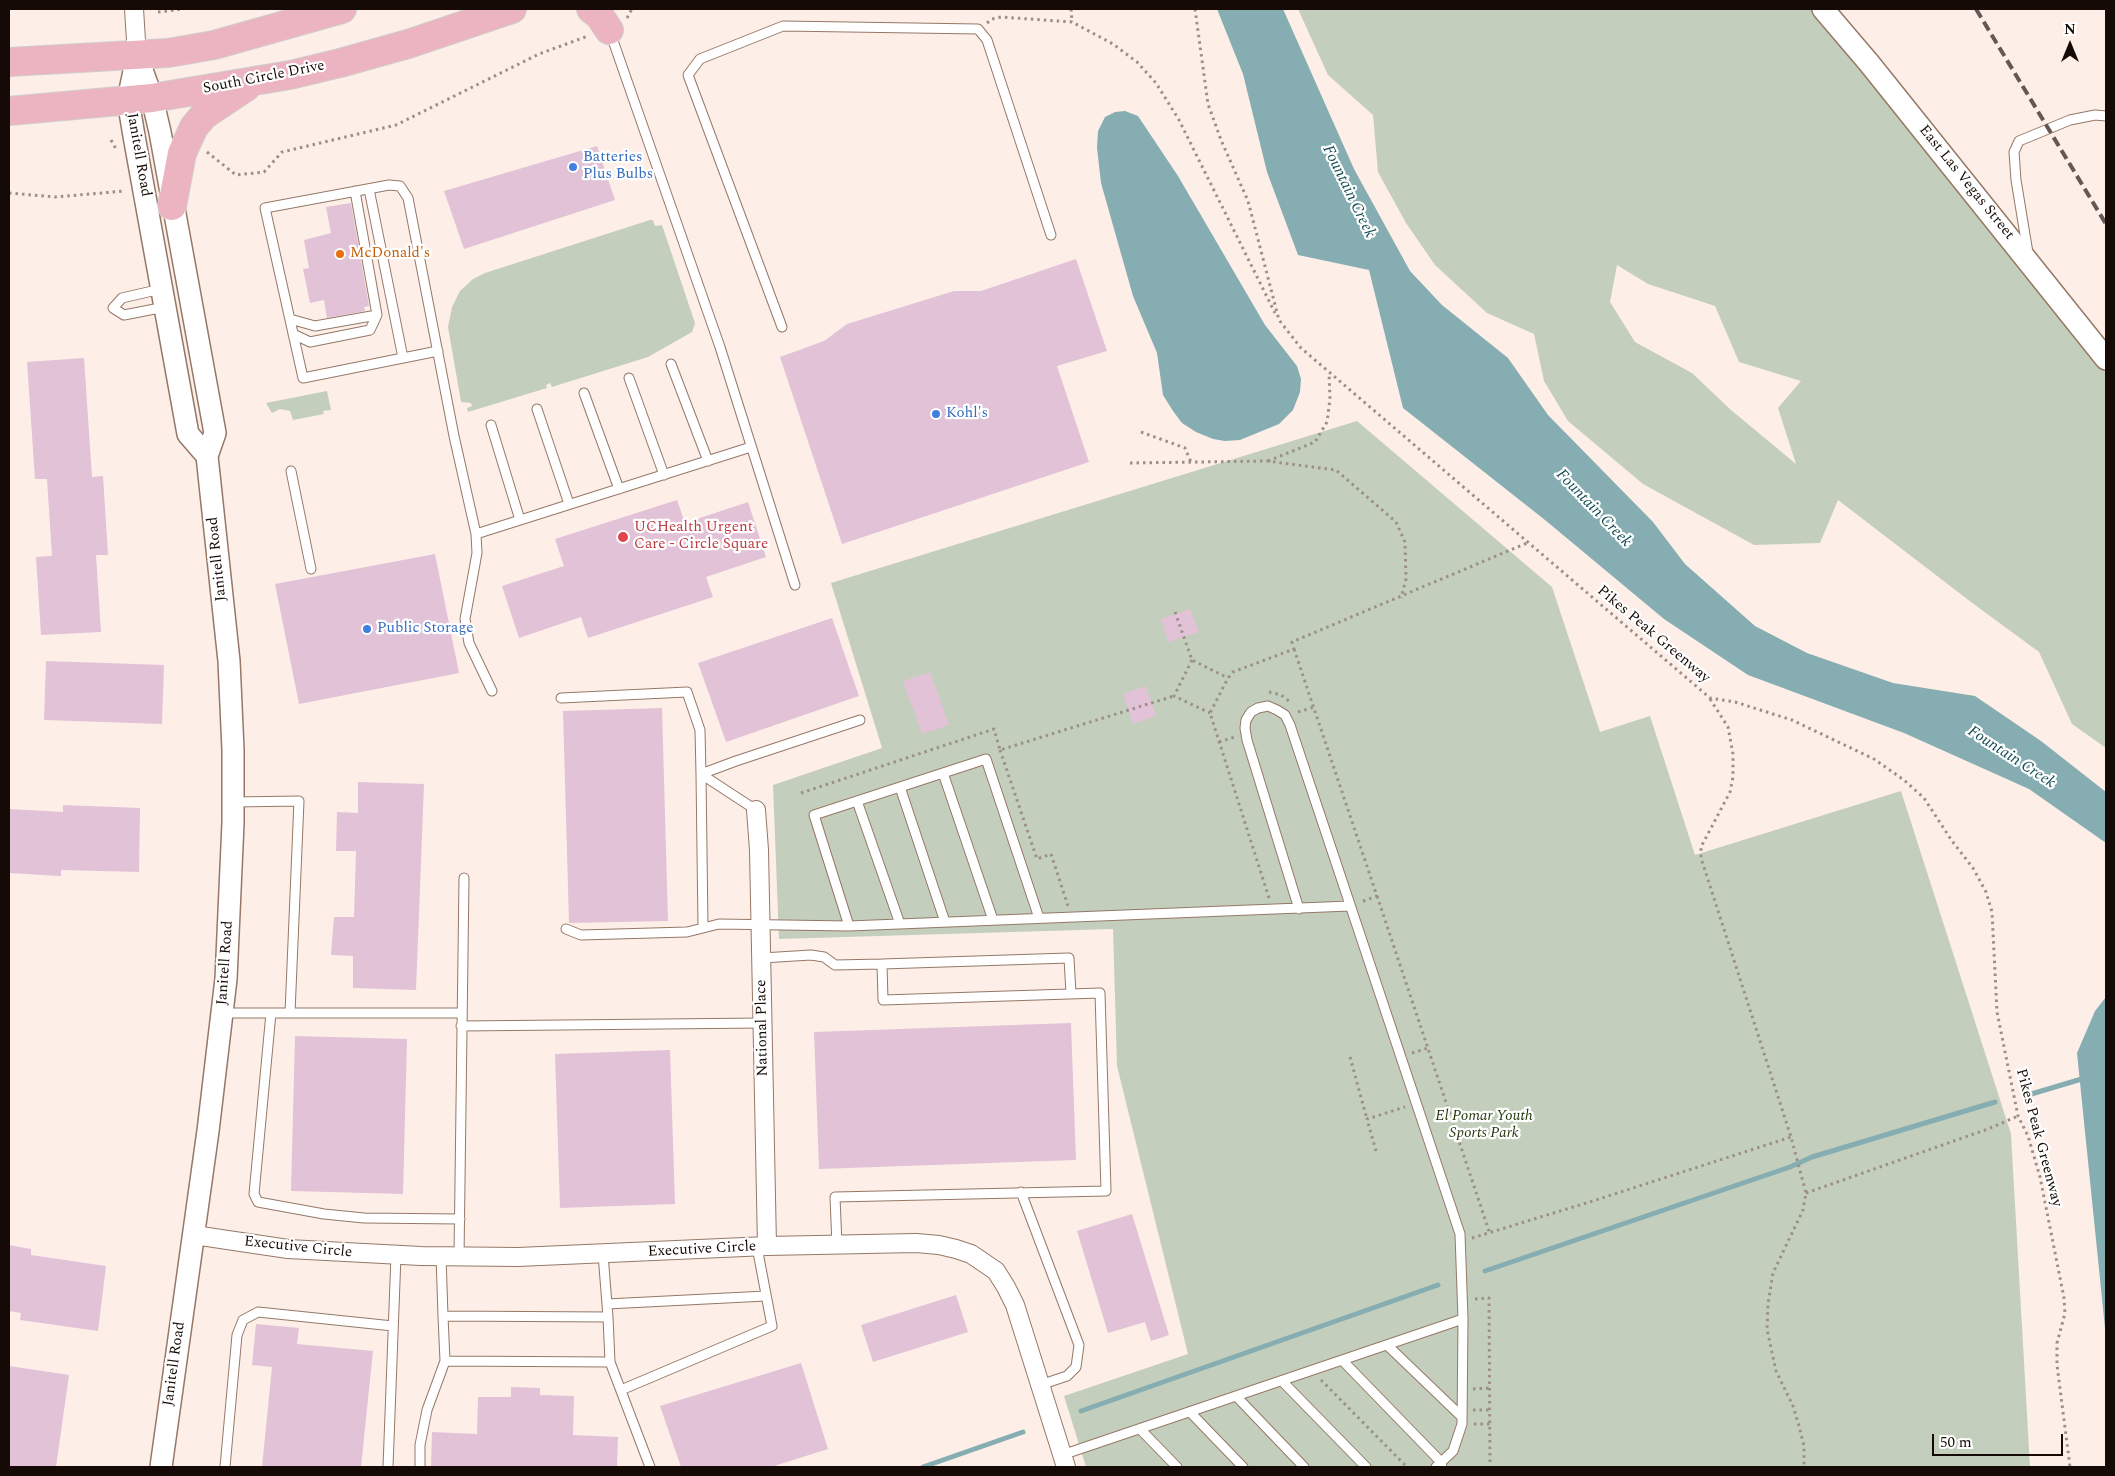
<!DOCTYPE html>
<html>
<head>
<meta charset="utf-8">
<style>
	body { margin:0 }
	#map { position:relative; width:2115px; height:1476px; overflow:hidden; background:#fdefe8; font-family:Spectral,serif }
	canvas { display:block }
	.frame { position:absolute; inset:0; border:10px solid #150a05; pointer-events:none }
	.north { position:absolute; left:2045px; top:20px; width:50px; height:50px; -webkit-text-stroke:4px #fff; paint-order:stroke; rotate:0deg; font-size:14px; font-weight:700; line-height:20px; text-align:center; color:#150a05 }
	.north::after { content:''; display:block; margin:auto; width:18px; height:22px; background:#150a05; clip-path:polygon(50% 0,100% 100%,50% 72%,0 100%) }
	.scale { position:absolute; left:1932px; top:1434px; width:131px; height:22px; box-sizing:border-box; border:2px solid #150a05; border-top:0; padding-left:6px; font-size:15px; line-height:18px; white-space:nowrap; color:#150a05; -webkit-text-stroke:4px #fff; paint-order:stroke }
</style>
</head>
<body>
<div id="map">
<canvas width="2115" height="1476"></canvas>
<div class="frame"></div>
<div class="north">N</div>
<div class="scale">50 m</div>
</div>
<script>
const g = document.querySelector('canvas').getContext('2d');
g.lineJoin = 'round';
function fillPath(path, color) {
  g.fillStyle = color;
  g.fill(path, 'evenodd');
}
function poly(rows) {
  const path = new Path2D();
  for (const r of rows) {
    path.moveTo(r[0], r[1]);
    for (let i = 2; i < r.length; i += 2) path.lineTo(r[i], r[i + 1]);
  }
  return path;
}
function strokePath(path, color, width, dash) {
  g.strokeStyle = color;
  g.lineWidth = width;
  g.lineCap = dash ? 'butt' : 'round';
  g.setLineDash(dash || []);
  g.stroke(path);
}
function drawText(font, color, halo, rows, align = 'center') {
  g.font = font + ' Spectral,serif';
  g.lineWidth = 4.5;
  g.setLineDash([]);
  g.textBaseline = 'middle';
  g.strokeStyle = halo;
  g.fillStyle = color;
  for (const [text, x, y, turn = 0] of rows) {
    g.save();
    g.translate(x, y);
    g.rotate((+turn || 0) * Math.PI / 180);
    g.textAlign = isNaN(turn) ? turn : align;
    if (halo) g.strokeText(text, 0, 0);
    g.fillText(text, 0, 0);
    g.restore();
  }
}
fillPath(poly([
	[1298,9,1820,9,2106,373,2106,748,2072,724,2039,652,1971,602,1838,500,1820,543,1754,545,1643,484,1568,421,1544,381,1534,334,1487,313,1435,265,1406,223,1378,172,1373,115,1328,75],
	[1617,265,1648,284,1715,306,1739,362,1801,381,1778,408,1796,464,1731,410,1692,373,1635,342,1610,302],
	[650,220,653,220,655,226,662,225,695,323,692,332,648,357,552,387,550,383,546,385,547,388,468,412,467,408,472,406,471,403,461,402,448,327,452,307,460,291,473,279,485,273],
	[327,391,331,410,323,411,324,414,293,420,290,411,280,409,272,413,266,403],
	[1357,421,1552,587,1600,732,1650,716,1695,855,1901,791,2011,1134,2030,1467,1086,1467,1064,1396,1188,1354,1117,1066,1113,929,779,939,773,785,882,748,831,583]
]), '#c3cfbc');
fillPath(poly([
	[1217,9,1283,9,1354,169,1410,271,1442,305,1508,358,1548,415,1653,522,1685,564,1755,626,1807,653,1893,683,1975,696,2041,741,2106,792,2106,843,2029,789,1904,733,1748,675,1664,619,1545,520,1403,408,1369,270,1298,255,1267,172,1243,74],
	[1125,111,1138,116,1178,176,1265,325,1297,366,1301,379,1300,392,1293,410,1279,424,1240,440,1225,441,1213,439,1196,432,1182,423,1173,411,1163,395,1157,353,1133,296,1101,183,1097,148,1098,131,1105,117,1115,112],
	[2106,997,2106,1338,2077,1053,2095,1011]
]), '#86adb2');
strokePath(poly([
	[2028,1095,2085,1078],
	[1485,1271,1790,1167,1812,1157,1995,1102],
	[1081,1411,1438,1285],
	[923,1467,1023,1432]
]), '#86adb2', 5);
fillPath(poly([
	[597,146,615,200,464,249,444,191],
	[351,203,369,306,364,307,365,311,327,318,324,300,310,303,303,269,309,268,304,240,331,233,326,207],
	[1076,259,1107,351,1057,366,1089,462,842,544,780,357,824,341,847,324,954,291,981,291],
	[84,358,92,477,103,476,108,555,96,555,101,632,41,635,36,557,52,556,47,479,35,479,27,362],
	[677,500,685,523,748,502,766,557,706,577,713,597,588,638,581,617,519,638,502,586,564,566,555,539],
	[435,554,459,673,299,704,275,584],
	[1190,609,1199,632,1168,642,1161,619],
	[832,618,859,696,726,742,698,663],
	[46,661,164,665,162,724,44,720],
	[930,672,949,725,922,734,903,681],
	[1146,686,1156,716,1133,724,1123,694],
	[662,708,668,921,569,923,563,711],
	[358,782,424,784,416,990,353,988,353,956,331,955,334,917,354,917,356,851,336,851,337,812,358,813],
	[63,805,140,808,139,872,61,870,61,876,9,873,9,809,63,812],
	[1071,1023,1076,1160,819,1169,814,1032],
	[295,1036,407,1039,403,1194,291,1191],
	[670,1050,675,1204,560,1208,555,1054],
	[1132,1214,1169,1335,1151,1341,1145,1322,1108,1333,1077,1231],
	[9,1245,31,1249,31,1255,106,1266,98,1331,20,1320,21,1313,9,1311],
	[956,1295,968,1332,873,1362,861,1325],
	[256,1324,299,1328,297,1344,373,1351,361,1467,262,1467,272,1367,252,1365],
	[801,1363,828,1449,771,1467,681,1467,660,1406],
	[9,1366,69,1375,56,1467,9,1467],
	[511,1387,540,1388,540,1395,574,1396,573,1435,618,1437,617,1467,431,1467,432,1432,477,1434,478,1397,511,1397]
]), '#e2c2d7');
const service = poly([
	[610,32,720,347,795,585],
	[369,189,403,358],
	[2028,253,2016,180,2014,152,2019,141,2070,120,2095,115,2106,116],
	[161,289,122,298,113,308,124,315,165,307],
	[290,319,315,326,377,315,355,191],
	[782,327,688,75,700,59,783,26,978,29,987,40,1051,235],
	[293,334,310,342,370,330,377,315],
	[438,351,303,378,265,208,389,185,400,186,408,198,454,436,476,534,477,553,465,619,469,643,492,691],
	[671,364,708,461],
	[629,378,664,475],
	[584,393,619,489],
	[537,409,569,504],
	[491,425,520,520],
	[291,471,311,569],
	[476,534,751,447],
	[561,698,687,692,700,730,701,774,756,810],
	[943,773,993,920],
	[900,787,945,922],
	[857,801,900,924],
	[233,802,299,801,290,1013],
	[1299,909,1247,740,1245,728,1246,720,1251,712,1258,708,1268,706,1277,710,1285,715,1290,725,1460,1234,1463,1319,1462,1424,1453,1451,1436,1467],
	[849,926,814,815,986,759,1039,918],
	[703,927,701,774,736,761,860,720],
	[566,929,581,935,687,932,719,924,849,926,1350,906],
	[762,958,811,955,824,957,835,965,882,964,883,1000,1100,993,1106,1191,835,1197,837,1245],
	[882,964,1069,958,1071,994],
	[223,1013,462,1013],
	[271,1013,254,1194,258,1202,324,1214,364,1218,460,1219],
	[461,1026,763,1023],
	[1021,1192,1079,1345,1076,1367,1067,1376,1040,1385],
	[441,1256,443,1316,608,1317,603,1254],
	[459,1257,464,878],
	[607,1304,766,1296],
	[443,1316,445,1361,610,1362,608,1317],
	[1387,1345,1462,1417],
	[1342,1360,1441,1462,1442,1467],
	[610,1362,650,1467],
	[1282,1381,1366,1467],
	[621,1390,772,1326,757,1247],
	[1236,1396,1304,1467],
	[1190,1412,1243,1467],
	[1140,1429,1177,1467],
	[1062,1455,1463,1319],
	[225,1467,237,1335,243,1320,258,1312,393,1326],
	[388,1467,396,1255],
	[420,1467,420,1445,427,1410,445,1361]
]);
const minor = poly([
	[134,9,137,56],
	[756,810,759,850,767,1246],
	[194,1235,288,1249,421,1256,518,1257,767,1246,916,1243,939,1245,956,1249,971,1254,996,1271,1006,1287,1015,1305,1066,1467]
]);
const tertiary = poly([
	[1823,9,1869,63,2106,359],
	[137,56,152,98,160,132,215,433,207,456,229,661,233,750,233,823,226,979,208,1131,161,1467],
	[137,57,128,100,134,136,188,434,207,456]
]);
const primary = poly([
	[591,9,599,15,609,30],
	[9,62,168,53,214,45,342,9],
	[9,111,152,98,290,75,340,63,408,44,512,9],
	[172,206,182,153,194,127,204,115,246,87]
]);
strokePath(service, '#957867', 11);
strokePath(minor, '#957867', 20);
strokePath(tertiary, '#957867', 24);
strokePath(primary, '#d0cecd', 30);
strokePath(poly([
	[1071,9,1072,22],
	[1195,9,1208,104,1221,140,1248,201,1279,320,1301,348,1710,698,1735,702,1792,720,1874,759,1904,780,1924,798,1952,841,1973,868,1986,892,1992,912,1997,1012,2018,1116,2028,1136,2040,1177,2064,1298,2065,1313,2057,1343,2057,1365,2070,1467],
	[158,12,183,9],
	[627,18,632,9],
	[987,23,992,19,1001,17,1072,22,1113,44,1137,62,1156,83,1179,120,1275,313],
	[111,140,116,149],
	[207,152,236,175,264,172,282,152,396,125,539,54,588,36],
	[9,193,55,197,125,191],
	[1141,432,1185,448,1191,462],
	[1268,461,1315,442,1327,422,1330,399,1329,373],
	[1130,463,1267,461,1336,470,1396,522,1405,542,1406,579,1401,598],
	[1175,612,1192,660,1228,678],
	[1294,649,1377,896,1361,902],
	[1192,660,1174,696,1210,713],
	[1269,692,1281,695,1292,703],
	[1710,699,1728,727,1733,754,1733,777,1730,792,1701,847,1701,858,1791,1137,1806,1193,1803,1210,1773,1273,1768,1304,1767,1329,1776,1371,1793,1406,1799,1426,1804,1446,1804,1467],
	[1298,712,1314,707],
	[1219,742,1235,737],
	[1000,750,1037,859,1051,854,1068,906],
	[801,793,994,729,1000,750,1174,696],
	[1377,896,1490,1234],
	[1269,898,1210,713,1228,678,1233,672,1294,649,1292,642,1527,543],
	[1412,1053,1428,1048],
	[1350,1057,1367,1119],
	[1376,1151,1367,1119,1405,1107],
	[1806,1193,1988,1129,2018,1116],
	[1472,1238,1596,1200,1791,1137],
	[1475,1299,1489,1298,1490,1467],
	[1321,1380,1407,1467],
	[1473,1389,1490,1388],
	[1473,1410,1490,1410],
	[1474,1424,1490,1424]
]), '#9b8f88', 3, [2.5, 4]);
strokePath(service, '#fff', 9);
strokePath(minor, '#fff', 18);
strokePath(tertiary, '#fff', 21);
strokePath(primary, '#ecb3c1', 28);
strokePath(poly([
	[1976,9,2106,224]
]), '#645853', 4, [10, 5]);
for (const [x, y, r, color] of [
	[573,167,5,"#3f7fe0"],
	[340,254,5,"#e8710a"],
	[936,414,5,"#3f7fe0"],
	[623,537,6,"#e0444e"],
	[367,629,5,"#3f7fe0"]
]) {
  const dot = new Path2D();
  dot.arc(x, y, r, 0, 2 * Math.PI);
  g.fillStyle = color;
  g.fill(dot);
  strokePath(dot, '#fff', 2);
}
drawText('15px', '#150a05', '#fff', [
	["South Circle Drive",264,78,-11],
	["Janitell Road",138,155,80],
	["East Las Vegas Street",1966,183,51],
	["Janitell Road",218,559,-96],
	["Pikes Peak Greenway",1653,635,40],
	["Janitell Road",226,963,-86],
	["National Place",763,1028,-91],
	["Pikes Peak Greenway",2038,1138,75],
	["Executive Circle",298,1248,6],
	["Executive Circle",702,1250,-3],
	["Janitell Road",175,1364,-82]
]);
drawText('15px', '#366cbe', '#fff', [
	["Batteries",583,158],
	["Plus Bulbs",583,175],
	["Kohl's",946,414],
	["Public Storage",377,629]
], 'left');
drawText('15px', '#c56008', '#fff', [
	["McDonald's",350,254]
], 'left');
drawText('15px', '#be3a42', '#fff', [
	["UCHealth Urgent",634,528],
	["Care - Circle Square",634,545]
], 'left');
drawText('italic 15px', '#1e3509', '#fff', [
	["El Pomar Youth",1484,1117],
	["Sports Park",1484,1134]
]);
drawText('italic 16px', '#144e54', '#fff', [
	["Fountain Creek",1348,192,64],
	["Fountain Creek",1593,509,46],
	["Fountain Creek",2011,758,33]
]);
</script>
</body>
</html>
